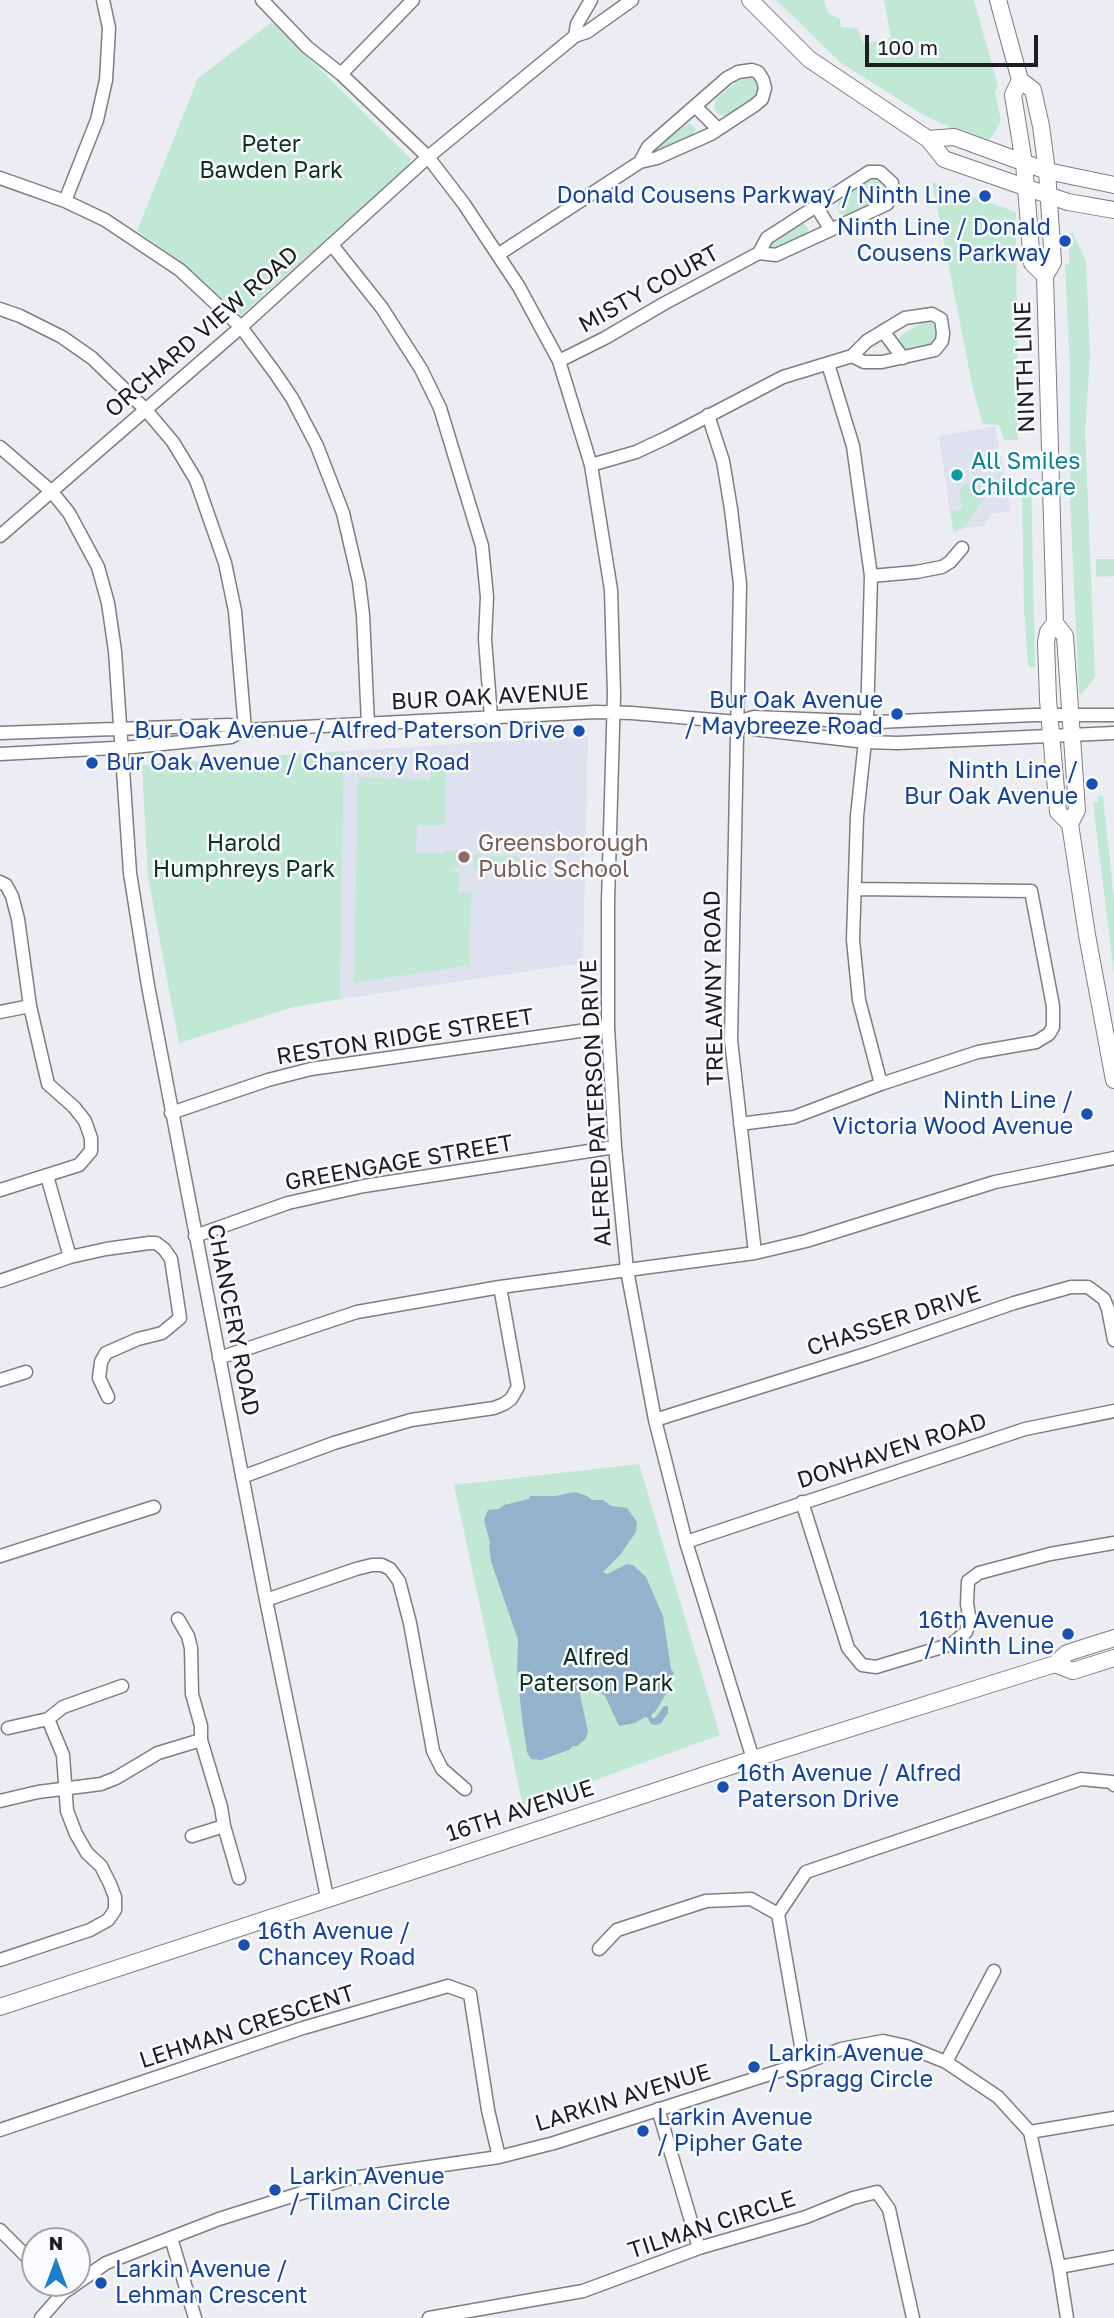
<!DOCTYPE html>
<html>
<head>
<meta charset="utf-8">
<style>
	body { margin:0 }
	#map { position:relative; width:1114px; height:2318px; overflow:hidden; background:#ecedf2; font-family:"Golos Text",sans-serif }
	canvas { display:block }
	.north { position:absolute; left:21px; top:2227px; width:70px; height:70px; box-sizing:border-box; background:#f9fbff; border:2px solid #a1a3a5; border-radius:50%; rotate:0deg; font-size:19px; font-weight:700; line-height:28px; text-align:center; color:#1d1e1f }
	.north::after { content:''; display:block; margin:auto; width:24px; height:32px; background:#1b7fcb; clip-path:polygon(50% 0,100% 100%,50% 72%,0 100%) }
	.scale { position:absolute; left:865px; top:35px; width:173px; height:32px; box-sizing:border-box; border:4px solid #1d1e1f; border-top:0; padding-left:9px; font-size:21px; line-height:24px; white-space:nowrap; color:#1d1e1f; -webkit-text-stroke:5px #f9fbff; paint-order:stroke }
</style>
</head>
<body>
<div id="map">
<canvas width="1114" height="2318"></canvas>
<div class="north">N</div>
<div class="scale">100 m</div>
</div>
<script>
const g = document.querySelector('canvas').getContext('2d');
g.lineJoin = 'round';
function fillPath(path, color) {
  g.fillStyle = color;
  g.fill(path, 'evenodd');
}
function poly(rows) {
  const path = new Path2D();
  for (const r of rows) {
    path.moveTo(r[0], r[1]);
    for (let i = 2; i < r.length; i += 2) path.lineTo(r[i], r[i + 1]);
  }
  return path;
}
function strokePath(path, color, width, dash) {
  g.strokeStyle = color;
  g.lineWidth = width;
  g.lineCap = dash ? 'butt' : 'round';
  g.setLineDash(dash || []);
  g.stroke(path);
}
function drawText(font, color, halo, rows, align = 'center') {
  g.font = font + ' "Golos Text",sans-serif';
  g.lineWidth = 5;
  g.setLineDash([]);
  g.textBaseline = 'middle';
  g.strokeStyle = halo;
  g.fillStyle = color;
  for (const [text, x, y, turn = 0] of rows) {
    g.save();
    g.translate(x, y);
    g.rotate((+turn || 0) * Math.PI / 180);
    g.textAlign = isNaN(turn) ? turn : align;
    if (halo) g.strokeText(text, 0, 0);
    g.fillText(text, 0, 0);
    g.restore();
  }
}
fillPath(poly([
	[995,426,1011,511,992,514,983,526,966,528,953,533,939,436],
	[588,736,583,963,340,999,344,751]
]), '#dee2ee');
fillPath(poly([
	[776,0,824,0,828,13,840,19,841,27,857,28,864,44,891,38,884,0,974,0,998,86,995,92,1001,121,991,138,981,142,922,114,841,63],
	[272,22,411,159,408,166,241,315,180,261,137,231,198,78],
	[746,76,752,77,759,85,760,91,756,99,725,116,718,114,714,108,716,99,741,78],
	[688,123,696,128,694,134,659,155,656,152,656,149],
	[874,178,879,178,888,186,888,197,850,216,841,214,838,211,838,201],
	[932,182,1016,212,1018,440,1004,440,999,425,983,424,973,389],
	[802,224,805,224,808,229,807,235,773,250,769,248,771,244],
	[1072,231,1086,261,1090,355,1085,431,1095,677,1081,695,1079,693,1070,500,1070,368,1065,264,1069,263,1069,238],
	[923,322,930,322,936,327,939,336,933,345,907,351,901,346,899,339,902,334],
	[1029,475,1031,480,1035,667,1030,667,1028,664,1024,610,1022,496,1028,486],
	[979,483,982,502,965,526,954,531,951,512,963,508,959,490,962,489,962,485],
	[1096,559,1114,559,1114,576,1096,577],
	[344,751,340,999,294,1007,179,1043,148,877,142,765],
	[431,768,446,768,445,825,417,825,416,853,444,854,444,851,458,851,458,867,447,871,459,872,458,892,471,893,469,965,354,983,358,777,430,780],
	[1098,796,1103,796,1114,899,1114,975,1093,802,1098,802],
	[474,855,519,856,520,868,514,873,504,873,500,867,493,867,488,872,478,872,473,868],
	[639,1464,720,1735,523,1806,454,1485]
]), '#c1e8d4');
fillPath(poly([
	[575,1492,587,1496,592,1500,603,1500,611,1506,627,1508,637,1522,636,1532,620,1555,603,1572,607,1574,627,1564,633,1565,646,1577,663,1616,671,1669,674,1673,666,1694,655,1712,651,1715,652,1718,655,1718,664,1706,668,1706,668,1713,661,1723,656,1725,651,1724,648,1718,645,1717,635,1723,619,1726,605,1696,595,1689,586,1687,582,1690,580,1695,588,1731,586,1738,578,1746,573,1746,569,1750,541,1760,531,1759,527,1752,522,1719,517,1670,518,1640,491,1561,489,1546,490,1543,484,1520,488,1510,499,1509,504,1505,529,1499,530,1496,555,1496]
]), '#93b3cc');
const minor = poly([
	[262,0,307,47,341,74,428,157,464,204,519,287,559,361,591,465,611,590,614,694,608,902,608,1027,615,1147,627,1270,655,1420,686,1542,753,1759],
	[575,36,577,24,591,0],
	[341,74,413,0],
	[695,106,718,129],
	[0,178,65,201,105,220,180,270,241,327,275,373,292,398,317,446,343,513,359,582,363,615,368,724],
	[65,201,97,120,106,80,109,28,103,0],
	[816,206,831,230],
	[332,245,382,308,421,369,440,408,482,546,487,597,485,639,491,717],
	[499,254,640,162,657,158,711,134,755,105,762,99,765,88,763,80,758,72,752,70,738,72,727,78,648,147,640,162],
	[0,309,20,316,62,337,92,358,146,410,173,442,196,480,225,563,235,611,245,730],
	[883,331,903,358],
	[559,361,605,338,665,303,759,253,776,255,887,204,893,193,892,183,880,172,869,172,767,238,759,253],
	[828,364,853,446,871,576,867,722,857,816,853,940,859,1000,881,1084],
	[708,415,723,461,731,509,740,584,731,1040,755,1253],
	[0,447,52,492,69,513,98,567,108,603,115,651,130,873,148,986,266,1600,327,1897],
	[591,465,636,452,666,438,783,377,852,356,867,341,905,318,932,314,941,319,943,333,942,341,935,350,882,362,864,362,852,356],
	[0,536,241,327,428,157,575,36,587,32,632,0],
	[871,576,916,572,942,567,950,562,962,548],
	[737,722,754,717,877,722,1034,715,1114,715],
	[0,733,229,725,245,730,596,712,632,713,737,722,753,729,866,742,898,743,1114,733],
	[0,754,133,747,231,737,245,730],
	[0,882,6,885,12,896,18,919,30,1006,48,1084,74,1107,85,1121,91,1138,91,1151,79,1165,0,1190],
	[0,1012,30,1006],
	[171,1113,268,1080,311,1069,608,1027],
	[740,1124,794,1117,881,1084,978,1052,1036,1042,1049,1034,1053,1027,1053,1006,1031,891,856,889],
	[47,1176,70,1257],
	[195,1236,288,1203,364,1186,615,1147],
	[0,1281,70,1257,106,1249,149,1243,156,1243,164,1249,171,1259,180,1318,162,1333,138,1339,106,1353,101,1362,99,1378,108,1397],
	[219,1358,357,1312,500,1287,755,1253,806,1241,995,1182,1114,1158],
	[0,1380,26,1372],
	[655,1420,869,1353,1014,1303,1071,1287,1088,1287,1104,1299,1108,1309,1114,1340],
	[242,1477,334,1443,411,1420,494,1408,504,1404,511,1399,518,1387,500,1287],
	[802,1502,848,1648,862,1665,876,1667,952,1644,966,1632,970,1621,967,1604,968,1581,979,1573,1050,1554,1114,1543],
	[686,1542,1025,1429,1114,1411],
	[0,1556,154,1507],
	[266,1600,356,1569,372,1565,382,1565,390,1569,399,1581,410,1623,433,1751,442,1769,465,1789],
	[178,1619,188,1636,191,1648,192,1694,201,1726,201,1740,221,1807,224,1826,239,1878],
	[8,1728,48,1719,63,1707,122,1686],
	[0,1801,38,1792,101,1784,116,1778,158,1753,201,1740],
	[192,1836,224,1826],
	[599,1949,617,1930,706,1901,751,1899,778,1914],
	[0,1960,90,1930,108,1920,115,1910,115,1897,110,1884,101,1866,87,1853,76,1834,67,1811,63,1755,48,1719],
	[946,2062,994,1971],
	[804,2063,778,1914,806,1872,1081,1779,1112,1782,1114,1785],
	[658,2109,699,2248],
	[0,2130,303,2028,448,1986,470,1994,488,2110,499,2157],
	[1030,2132,1114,2118],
	[0,2230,35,2265],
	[171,2238,195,2318],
	[1059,2267,1114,2257],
	[41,2318,63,2293,106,2263,219,2219,346,2179,499,2157,554,2143,804,2063,841,2049,883,2041,906,2046,946,2062,998,2097,1030,2132,1059,2267,1067,2318],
	[429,2318,583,2291,699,2248,806,2217,853,2198,877,2192,889,2209,913,2318]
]);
const major = poly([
	[750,0,809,59,928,139,944,159,1068,202,1114,210],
	[998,0,1020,80,1033,90,1041,126,1047,171,1053,262,1045,276,1055,623,1065,636,1077,810,1070,824,1087,935,1114,1080],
	[1020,80,1013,95,1024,163,1032,263,1045,276],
	[928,139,954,137,1047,171,1114,185],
	[1055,623,1048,632,1046,642,1048,700,1058,812,1070,824],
	[1055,1664,1073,1671,1114,1658],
	[0,2007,753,1759,1055,1664,1067,1653,1114,1638]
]);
strokePath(minor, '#7d7e83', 15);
strokePath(major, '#7d7e83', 18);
strokePath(minor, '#fff', 12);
strokePath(major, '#fff', 16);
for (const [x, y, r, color] of [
	[985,196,7,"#1a4fb4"],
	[1065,241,7,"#1a4fb4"],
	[957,475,7,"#0f9aa8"],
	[897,714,7,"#1a4fb4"],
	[579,731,7,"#1a4fb4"],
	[92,763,7,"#1a4fb4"],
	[1092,784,7,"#1a4fb4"],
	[464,857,7,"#8d6e63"],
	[1087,1114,7,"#1a4fb4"],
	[1068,1634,7,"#1a4fb4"],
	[723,1787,7,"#1a4fb4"],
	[244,1945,7,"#1a4fb4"],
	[754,2067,7,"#1a4fb4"],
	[643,2131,7,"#1a4fb4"],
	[275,2190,7,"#1a4fb4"],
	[101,2283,7,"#1a4fb4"]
]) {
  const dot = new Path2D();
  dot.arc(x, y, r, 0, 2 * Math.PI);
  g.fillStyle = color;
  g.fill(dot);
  strokePath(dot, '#f9fbff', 2.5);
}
drawText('23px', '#0e3122', '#f9fbff', [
	["Peter",271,145],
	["Bawden Park",271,171],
	["Harold",244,844],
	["Humphreys Park",244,870],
	["Alfred",596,1658],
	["Paterson Park",596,1684]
]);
drawText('23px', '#164399', '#f9fbff', [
	["Donald Cousens Parkway / Ninth Line",971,196],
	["Ninth Line / Donald",1051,228],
	["Cousens Parkway",1051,254],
	["Bur Oak Avenue",883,701],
	["/ Maybreeze Road",883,727],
	["Bur Oak Avenue / Alfred Paterson Drive",565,731],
	["Bur Oak Avenue / Chancery Road",106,763,"left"],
	["Ninth Line /",1078,771],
	["Bur Oak Avenue",1078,797],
	["Ninth Line /",1073,1101],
	["Victoria Wood Avenue",1073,1127],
	["16th Avenue",1054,1621],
	["/ Ninth Line",1054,1647],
	["16th Avenue / Alfred",737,1774,"left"],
	["Paterson Drive",737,1800,"left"],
	["16th Avenue /",258,1932,"left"],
	["Chancey Road",258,1958,"left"],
	["Larkin Avenue",768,2054,"left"],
	["/ Spragg Circle",768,2080,"left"],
	["Larkin Avenue",657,2118,"left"],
	["/ Pipher Gate",657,2144,"left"],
	["Larkin Avenue",289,2177,"left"],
	["/ Tilman Circle",289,2203,"left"],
	["Larkin Avenue /",115,2270,"left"],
	["Lehman Crescent",115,2296,"left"]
], 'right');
drawText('23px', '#1d1e1f', '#f9fbff', [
	["MISTY COURT",649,289,-29],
	["ORCHARD VIEW ROAD",202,332,-41],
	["NINTH LINE",1025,367,-92],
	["BUR OAK AVENUE",490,697,-3],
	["TRELAWNY ROAD",714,988,-91],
	["RESTON RIDGE STREET",405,1037,-9],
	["ALFRED PATERSON DRIVE",596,1103,-93],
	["GREENGAGE STREET",399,1163,-10],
	["CHANCERY ROAD",233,1320,79],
	["CHASSER DRIVE",894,1321,-18],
	["DONHAVEN ROAD",892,1451,-18],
	["16TH AVENUE",520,1811,-18],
	["LEHMAN CRESCENT",247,2027,-18],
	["LARKIN AVENUE",623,2098,-17],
	["TILMAN CIRCLE",712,2225,-18]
]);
drawText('23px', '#0d838f', '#f9fbff', [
	["All Smiles",971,462],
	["Childcare",971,488]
], 'left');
drawText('23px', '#785e54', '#f9fbff', [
	["Greensborough",478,844],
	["Public School",478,870]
], 'left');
</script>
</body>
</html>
